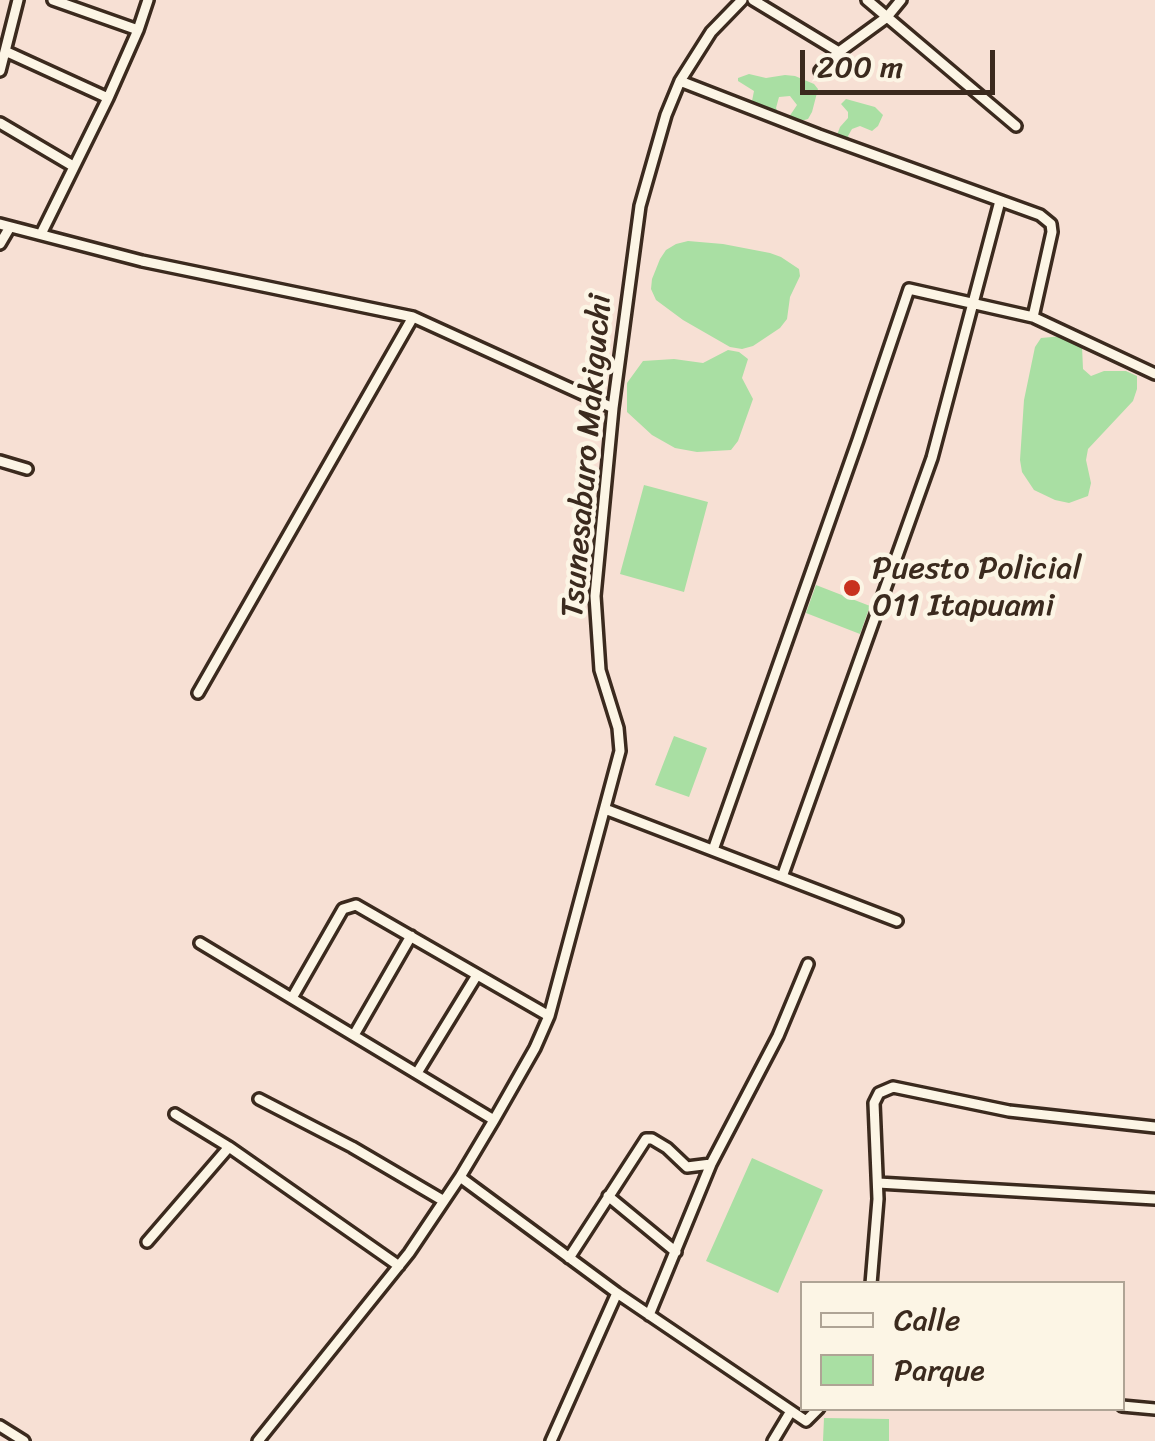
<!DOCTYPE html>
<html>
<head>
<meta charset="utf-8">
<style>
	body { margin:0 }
	#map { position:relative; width:1155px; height:1441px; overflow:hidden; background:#f7e0d4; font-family:Sriracha,sans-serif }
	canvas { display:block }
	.legend { position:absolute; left:800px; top:1281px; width:325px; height:130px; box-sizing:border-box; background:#fcf5e5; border:2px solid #afa495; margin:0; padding:12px 18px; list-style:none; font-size:30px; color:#3b2a1e }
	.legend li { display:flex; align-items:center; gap:20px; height:50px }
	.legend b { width:50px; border:2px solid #afa495 }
	.scale { position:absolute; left:800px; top:50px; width:195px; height:45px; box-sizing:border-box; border:5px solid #3b2a1e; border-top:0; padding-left:12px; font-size:30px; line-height:35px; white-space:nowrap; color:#3b2a1e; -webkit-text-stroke:8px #fcf5e5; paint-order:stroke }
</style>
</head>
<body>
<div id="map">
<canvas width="1155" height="1441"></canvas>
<ul class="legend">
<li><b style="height:12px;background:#fcf5e5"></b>Calle</li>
<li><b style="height:28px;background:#a9dfa3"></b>Parque</li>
</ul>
<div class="scale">200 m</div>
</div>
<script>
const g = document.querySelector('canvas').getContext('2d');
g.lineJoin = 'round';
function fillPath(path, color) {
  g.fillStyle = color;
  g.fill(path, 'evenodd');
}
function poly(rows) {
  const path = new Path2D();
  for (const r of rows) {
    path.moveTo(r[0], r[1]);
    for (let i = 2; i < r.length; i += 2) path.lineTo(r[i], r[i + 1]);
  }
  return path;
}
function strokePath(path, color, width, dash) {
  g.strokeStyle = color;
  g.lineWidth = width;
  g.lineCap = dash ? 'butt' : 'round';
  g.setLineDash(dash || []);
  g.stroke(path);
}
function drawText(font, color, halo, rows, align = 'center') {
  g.font = font + ' Sriracha,sans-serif';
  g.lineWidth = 9;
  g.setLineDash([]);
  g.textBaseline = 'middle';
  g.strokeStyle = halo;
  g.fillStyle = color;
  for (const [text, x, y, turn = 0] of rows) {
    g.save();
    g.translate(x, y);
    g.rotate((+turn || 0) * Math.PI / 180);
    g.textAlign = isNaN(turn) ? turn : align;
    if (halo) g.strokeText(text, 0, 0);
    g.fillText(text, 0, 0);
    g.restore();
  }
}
fillPath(poly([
	[749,74,766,78,785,75,795,76,814,84,818,89,812,112,808,119,797,122,789,117,797,105,790,96,779,97,776,108,779,114,774,117,757,111,752,101,754,91,738,81,738,78],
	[846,99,875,107,883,115,878,126,872,131,860,126,852,129,848,136,852,144,840,140,837,135,840,127,848,118,848,112,841,104],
	[688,241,723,244,770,253,781,257,799,269,800,276,790,297,787,319,780,328,753,346,742,349,730,347,683,320,656,300,651,289,652,279,660,259,666,250,676,244],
	[1063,336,1073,339,1082,346,1083,369,1091,376,1104,371,1126,371,1137,376,1137,389,1133,401,1088,449,1086,460,1091,483,1088,496,1069,503,1055,500,1034,490,1022,472,1020,460,1024,400,1035,347,1041,338],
	[728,350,739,352,748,359,742,378,753,399,738,441,731,450,697,452,675,448,652,435,627,412,627,383,643,361,674,359,703,363],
	[644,485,708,502,684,592,620,574],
	[816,585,870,606,860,634,806,613],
	[674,736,707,748,689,797,655,785],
	[752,1158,823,1190,778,1293,706,1261],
	[824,1418,889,1419,889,1441,823,1441]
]), '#a9dfa3');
const minor = poly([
	[53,0,138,30],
	[753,0,839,52],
	[867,0,1016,126],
	[5,51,108,98],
	[0,71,18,0],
	[820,71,839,52,887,17,901,0],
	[680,81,819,135,1040,215,1051,224,1052,232,1033,317],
	[0,123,73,166],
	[0,224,142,261,413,317,613,408],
	[41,234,108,98,138,30,148,0],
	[0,244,10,227],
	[0,461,27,469],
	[198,693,413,317],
	[605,809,897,921],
	[713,850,858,440,909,289,1033,317,1155,374],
	[782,877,932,458,1000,201],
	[200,943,494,1120],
	[292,998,343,909,356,905,549,1016],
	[354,1035,411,936],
	[417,1073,477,975],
	[259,1099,352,1147,444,1201],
	[175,1114,229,1147],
	[460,1177,617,1293,806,1421,819,1408],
	[878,1183,1155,1199],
	[608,1196,676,1252],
	[147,1242,229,1147,399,1266],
	[569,1258,646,1139,652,1139,667,1148,687,1167,711,1164],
	[871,1284,878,1199,874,1103,879,1093,893,1087,1009,1111,1155,1127],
	[649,1315,711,1164,778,1036,808,964],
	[1122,1406,1155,1409],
	[0,1426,24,1441],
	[258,1441,409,1253,460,1177,494,1120,535,1048,549,1016,620,751,618,728,600,670,595,596,613,408,640,206,666,115,680,81,711,32,742,0],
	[551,1441,617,1293],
	[773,1441,791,1411]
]);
strokePath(minor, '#3b2a1e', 16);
strokePath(minor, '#fcf5e5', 9);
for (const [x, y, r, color] of [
	[852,588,10,"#c8321e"]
]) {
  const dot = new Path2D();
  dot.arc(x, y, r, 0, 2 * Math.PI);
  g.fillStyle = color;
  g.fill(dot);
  strokePath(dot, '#fcf5e5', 4);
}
drawText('32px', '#3b2a1e', '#fcf5e5', [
	["Tsunesaburo Makiguchi",588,456,-85]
]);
drawText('32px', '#3b2a1e', '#fcf5e5', [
	["Puesto Policial",872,570],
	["011 Itapuami",872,607]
], 'left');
</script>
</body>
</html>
